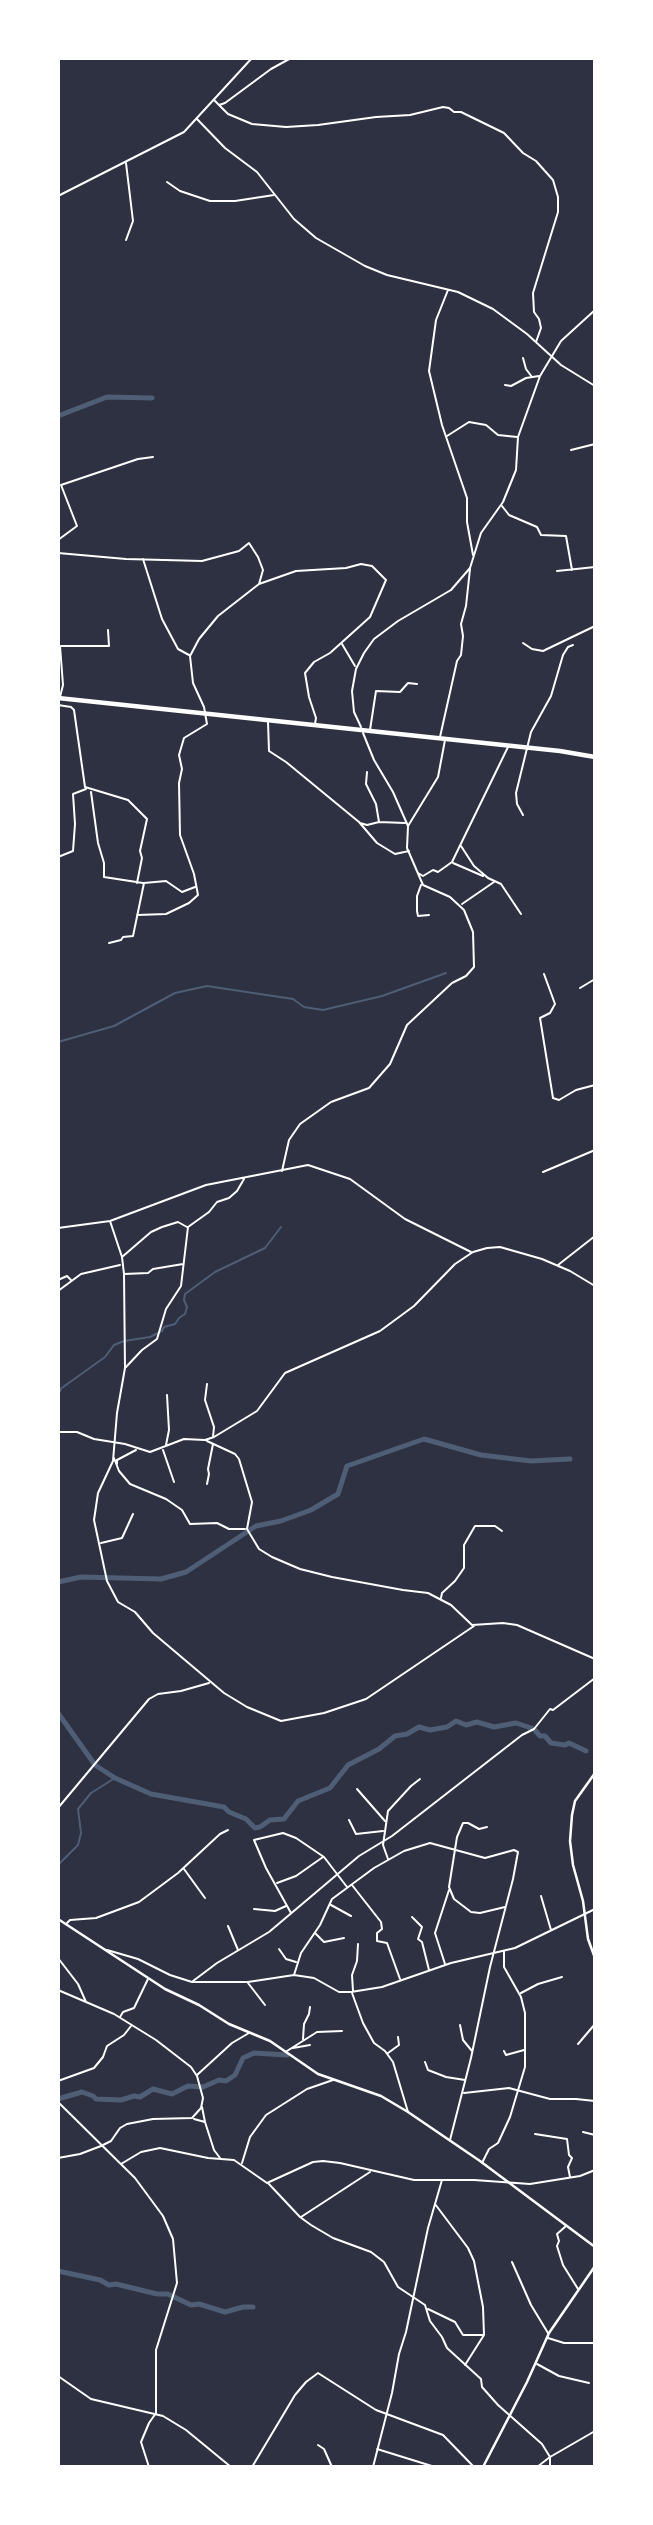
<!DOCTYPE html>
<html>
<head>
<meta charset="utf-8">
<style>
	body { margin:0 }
	#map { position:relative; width:653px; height:2525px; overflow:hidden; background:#2d3142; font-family:"Roboto Condensed",sans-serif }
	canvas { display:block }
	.frame { position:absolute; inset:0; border:60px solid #fff; pointer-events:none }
</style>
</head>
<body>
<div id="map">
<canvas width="653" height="2525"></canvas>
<div class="frame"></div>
</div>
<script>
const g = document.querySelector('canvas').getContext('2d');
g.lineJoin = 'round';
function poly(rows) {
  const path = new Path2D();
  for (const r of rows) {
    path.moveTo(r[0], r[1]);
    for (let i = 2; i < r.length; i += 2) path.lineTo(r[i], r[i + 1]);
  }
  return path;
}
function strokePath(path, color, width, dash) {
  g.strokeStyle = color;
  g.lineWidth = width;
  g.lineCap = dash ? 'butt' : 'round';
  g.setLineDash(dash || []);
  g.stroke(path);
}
strokePath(poly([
	[58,1042,114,1026,175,993,207,986,293,999,304,1007,323,1010,382,996,446,973],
	[59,1390,105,1357,114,1345,124,1341,150,1337,162,1331,164,1327,175,1324,179,1318,185,1314,187,1307,184,1300,185,1294,215,1272,265,1248,281,1227],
	[58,1865,78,1845,81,1833,78,1809,91,1793,115,1778]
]), '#4f5d75', 2);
strokePath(poly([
	[58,416,107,397,152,398],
	[58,1390,59,1390],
	[58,1582,81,1577,161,1579,186,1572,256,1526,281,1521,311,1510,338,1494,347,1466,424,1439,481,1455,531,1461,570,1459],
	[58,1713,95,1765,115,1778,151,1794,224,1807,229,1812,246,1819,255,1828,260,1827,270,1820,284,1819,298,1801,330,1788,348,1765,379,1749,395,1736,407,1734,419,1727,430,1730,447,1727,456,1721,466,1725,477,1722,494,1727,516,1723,534,1729,540,1736,545,1736,551,1743,565,1745,569,1743,586,1751],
	[58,2099,82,2092,93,2096,96,2099,121,2100,134,2096,140,2097,153,2089,172,2094,188,2086,203,2087,219,2080,226,2081,235,2075,243,2058,254,2053,287,2055],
	[58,2271,100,2280,109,2285,116,2284,157,2294,168,2294,191,2305,199,2304,225,2312,243,2307,253,2307]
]), '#4f5d75', 5);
strokePath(poly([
	[58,65,59,58],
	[214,100,228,114,252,124,286,127,318,125,376,117,410,115,443,107,449,108,454,112,461,112,504,133,523,153,536,161,553,180,558,197,558,212,533,293,534,312,539,319,541,328,536,342],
	[219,105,225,103,271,69,291,58],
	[197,119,225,148,257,172,294,219,316,238,365,266,387,275,458,292,493,309,527,334,561,365,595,386],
	[126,163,133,221,126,240],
	[167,182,180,191,210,201,235,201,274,195],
	[58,196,184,132,252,58],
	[448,290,436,320,429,371,442,425,467,498,467,522,473,555],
	[523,358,526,369,532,377],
	[505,385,511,386,526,378,539,376],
	[447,436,469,422,486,425,498,435,517,437],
	[571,450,595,444],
	[502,506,509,515,537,527,541,535,566,536,572,570],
	[58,540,77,526,61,485,138,459,153,457],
	[58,553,126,559,202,561,239,551,249,543,258,557,263,570,259,584,218,616,199,639,190,656,193,683,204,707,207,724,184,738,179,755,182,769,179,783,180,835,194,874,198,895,189,903,166,914,137,915],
	[143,559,162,619,178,649,189,655],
	[557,571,595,567],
	[259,584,296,571,346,568,361,564,372,566,386,580,370,617,330,653,314,662,305,673,309,697,316,718,315,724],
	[523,643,532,649,543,651,595,626],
	[342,644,355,666],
	[60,697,63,685,60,646,109,646,108,630],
	[58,705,71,707,74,710,85,787,128,800,147,819,140,851,142,858,137,883],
	[268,722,269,751,286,762,359,822,377,843,395,854,409,851],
	[361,727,354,712,352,691,356,669,364,653,374,639,398,621,451,590,470,568,481,533,503,502,516,470,518,437,540,376,561,341,595,310],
	[370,730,376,691,400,692,408,683,417,684],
	[363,733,374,760,393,792,408,826],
	[440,737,457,661,461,655,463,636,461,624,466,606,470,569],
	[367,772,366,784,376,804,379,822],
	[91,792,98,843,104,863,104,877,143,883],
	[523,815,517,804,516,793,531,732,551,696,563,655,568,647,573,645],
	[360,823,367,825,379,822,405,823],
	[461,846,474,866,488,878,501,884,521,914],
	[58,857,73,851,75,824,73,794,86,789],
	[453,863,483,876],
	[418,873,423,876,433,870,438,872,452,862,508,747],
	[421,885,417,896,417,911,418,916,429,915],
	[462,904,494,882],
	[109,943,121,940,123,937,133,936,144,883,166,881,182,892,195,887],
	[544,974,555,1004,550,1013,540,1018,553,1098,559,1100,576,1090,595,1085],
	[580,988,595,979],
	[282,1171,289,1140,300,1124,331,1102,369,1088,390,1064,407,1025,452,983,466,976,474,967,473,932,464,910,450,897,423,885,407,848,408,826,438,777,445,740],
	[543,1172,595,1150],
	[110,1221,122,1257,124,1274,125,1368,117,1413,113,1461,98,1493,94,1520,107,1581,118,1602,135,1612,153,1633,224,1693,247,1707,281,1721,324,1713,366,1699,474,1626],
	[58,1228,110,1221,206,1185,308,1165,350,1179,405,1219,471,1252],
	[122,1257,151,1232,162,1227,178,1222,187,1227],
	[558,1265,595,1236],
	[124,1274,148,1273,153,1269,183,1264],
	[58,1280,67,1276,71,1280],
	[58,1291,81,1274,120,1265],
	[126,1367,142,1350,157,1339,166,1309,181,1286,188,1227,209,1212,217,1202,229,1198,237,1191,244,1179],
	[207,1384,205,1400,214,1427,213,1437],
	[58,1432,77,1432,94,1439,125,1444,150,1452,184,1439,205,1440,214,1437,257,1411,285,1373,380,1331,414,1306,455,1264,473,1252,487,1248,500,1247,542,1259,570,1271,595,1286],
	[207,1441,235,1454,239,1459,252,1502,247,1529,259,1549,272,1557,300,1569,332,1577,403,1590,428,1593,451,1605,472,1625,503,1623,517,1625,595,1659],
	[166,1445,169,1430,167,1395],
	[163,1450,174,1482],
	[114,1458,119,1471,130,1484,166,1499,182,1510,190,1524,217,1523,229,1529,245,1529],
	[117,1464,117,1460,136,1450],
	[207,1484,209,1474,208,1469,213,1444],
	[101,1543,122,1538,133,1514],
	[441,1598,442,1593,455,1581,464,1568,464,1545,475,1526,495,1526,502,1531],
	[357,1789,385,1821],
	[58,1808,149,1699,158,1694,181,1691,209,1683],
	[349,1820,356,1834,383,1831],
	[487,1827,479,1829,468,1823,463,1823,457,1837,449,1887,454,1899,471,1912,480,1913,505,1907],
	[388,1859,383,1845,388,1811,411,1786,420,1779],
	[184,1869,205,1898],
	[277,1883,296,1876,323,1857],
	[352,1885,381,1922,382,1929,377,1933,377,1941,387,1943,400,1979],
	[541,1896,551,1930],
	[331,1905,351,1916],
	[254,1909,275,1911,286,1906],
	[291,1913,266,1868,254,1840,283,1833,296,1838,324,1857,347,1887],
	[412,1917,422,1927,418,1939,422,1942,429,1970],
	[67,1923,70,1920,96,1918,139,1902,178,1873,220,1834,228,1830],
	[228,1926,238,1950],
	[315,1933,324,1942,344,1938],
	[279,1949,286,1959,296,1962],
	[107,1950,138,1959,170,1975,192,1982,248,1982,294,1975,314,1978,339,1992,351,1992,382,1987,451,1963,515,1948,595,1909],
	[58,1958,78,1984,86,2002],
	[445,1964,435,1933,449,1890],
	[294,1975,301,1953,320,1925,332,1899,374,1868,404,1851,430,1843,485,1858,514,1850,518,1852,513,1879,490,1967,471,2058,450,2140],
	[193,1981,217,1963,269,1932,359,1856,392,1836,522,1735,534,1729,550,1709,553,1710,595,1678],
	[248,1983,265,2005],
	[58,1990,114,2014,156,2040,191,2067,197,2076,203,2098,201,2108,192,2118,153,2119,127,2124,120,2128,111,2141,101,2146,80,2154,58,2158],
	[353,1991,352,1975,357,1961,358,1944],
	[352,1993,363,2023,374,2043,385,2051,393,2062,408,2112],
	[521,1993,538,1984,562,1977],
	[120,2017,123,2012,134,2008,148,1979],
	[460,2025,463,2040,472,2051],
	[303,2039,304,2024,309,2014,310,2007],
	[578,2044,595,2024],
	[293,2048,310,2045],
	[287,2051,317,2032,342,2031],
	[504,2051,506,2055,524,2050],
	[388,2053,399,2045,398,2037],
	[425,2062,428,2070,446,2077,465,2080],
	[197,2075,232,2043,249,2033],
	[58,2081,94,2068,103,2057,107,2046,124,2035,131,2026],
	[464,2093,509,2088,550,2099,576,2099,595,2101],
	[58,2102,135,2178,163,2216,173,2239,177,2283,156,2350,156,2413,149,2423,141,2442,149,2467],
	[194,2119,205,2122,202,2107],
	[205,2122,214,2150,220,2158],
	[583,2132,595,2135],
	[535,2134,567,2139,569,2155,572,2158,568,2167,570,2177],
	[594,2134,595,2125],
	[483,2161,489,2149,498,2143,510,2117,525,2067,525,2013,521,1997,504,1967,504,1952],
	[242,2163,250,2137,266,2115,307,2089,333,2080],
	[121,2164,141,2152,160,2148,208,2158,234,2160,267,2183,313,2162,323,2161,340,2163,414,2180,474,2180,530,2184,580,2176,595,2170],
	[268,2183,300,2217,311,2225,333,2238,371,2252,384,2262,398,2287,425,2305,430,2321,442,2337,447,2348,481,2379,482,2387,498,2405,542,2444,550,2457,550,2467],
	[435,2204,468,2248,474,2261,483,2307,484,2335,465,2365],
	[301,2217,370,2172],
	[566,2226,557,2234,559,2241,557,2246,563,2265,578,2289],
	[512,2262,531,2305,548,2333],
	[428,2309,455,2322,463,2335,483,2335],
	[548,2338,564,2343,595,2343],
	[537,2364,559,2376,589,2383],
	[58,2376,91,2399,163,2416,186,2430,231,2467],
	[318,2445,324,2449,332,2467],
	[377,2449,435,2467],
	[252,2467,295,2395,306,2382,318,2373,376,2410,443,2435,474,2467],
	[373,2467,392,2393,399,2354,406,2332,428,2228,442,2180],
	[537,2467,550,2457,595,2431]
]), '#fff', 2);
strokePath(poly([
	[595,1773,575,1801,572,1815,570,1841,573,1865,583,1901,588,1939,595,1958],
	[58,1919,165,1989,199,2005,229,2024,270,2041,318,2074,381,2096,408,2112,480,2161,595,2247],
	[483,2467,527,2382,549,2333,595,2266]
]), '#fff', 2.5);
strokePath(poly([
	[58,698,560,751,595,757]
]), '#fff', 4.5);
</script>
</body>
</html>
